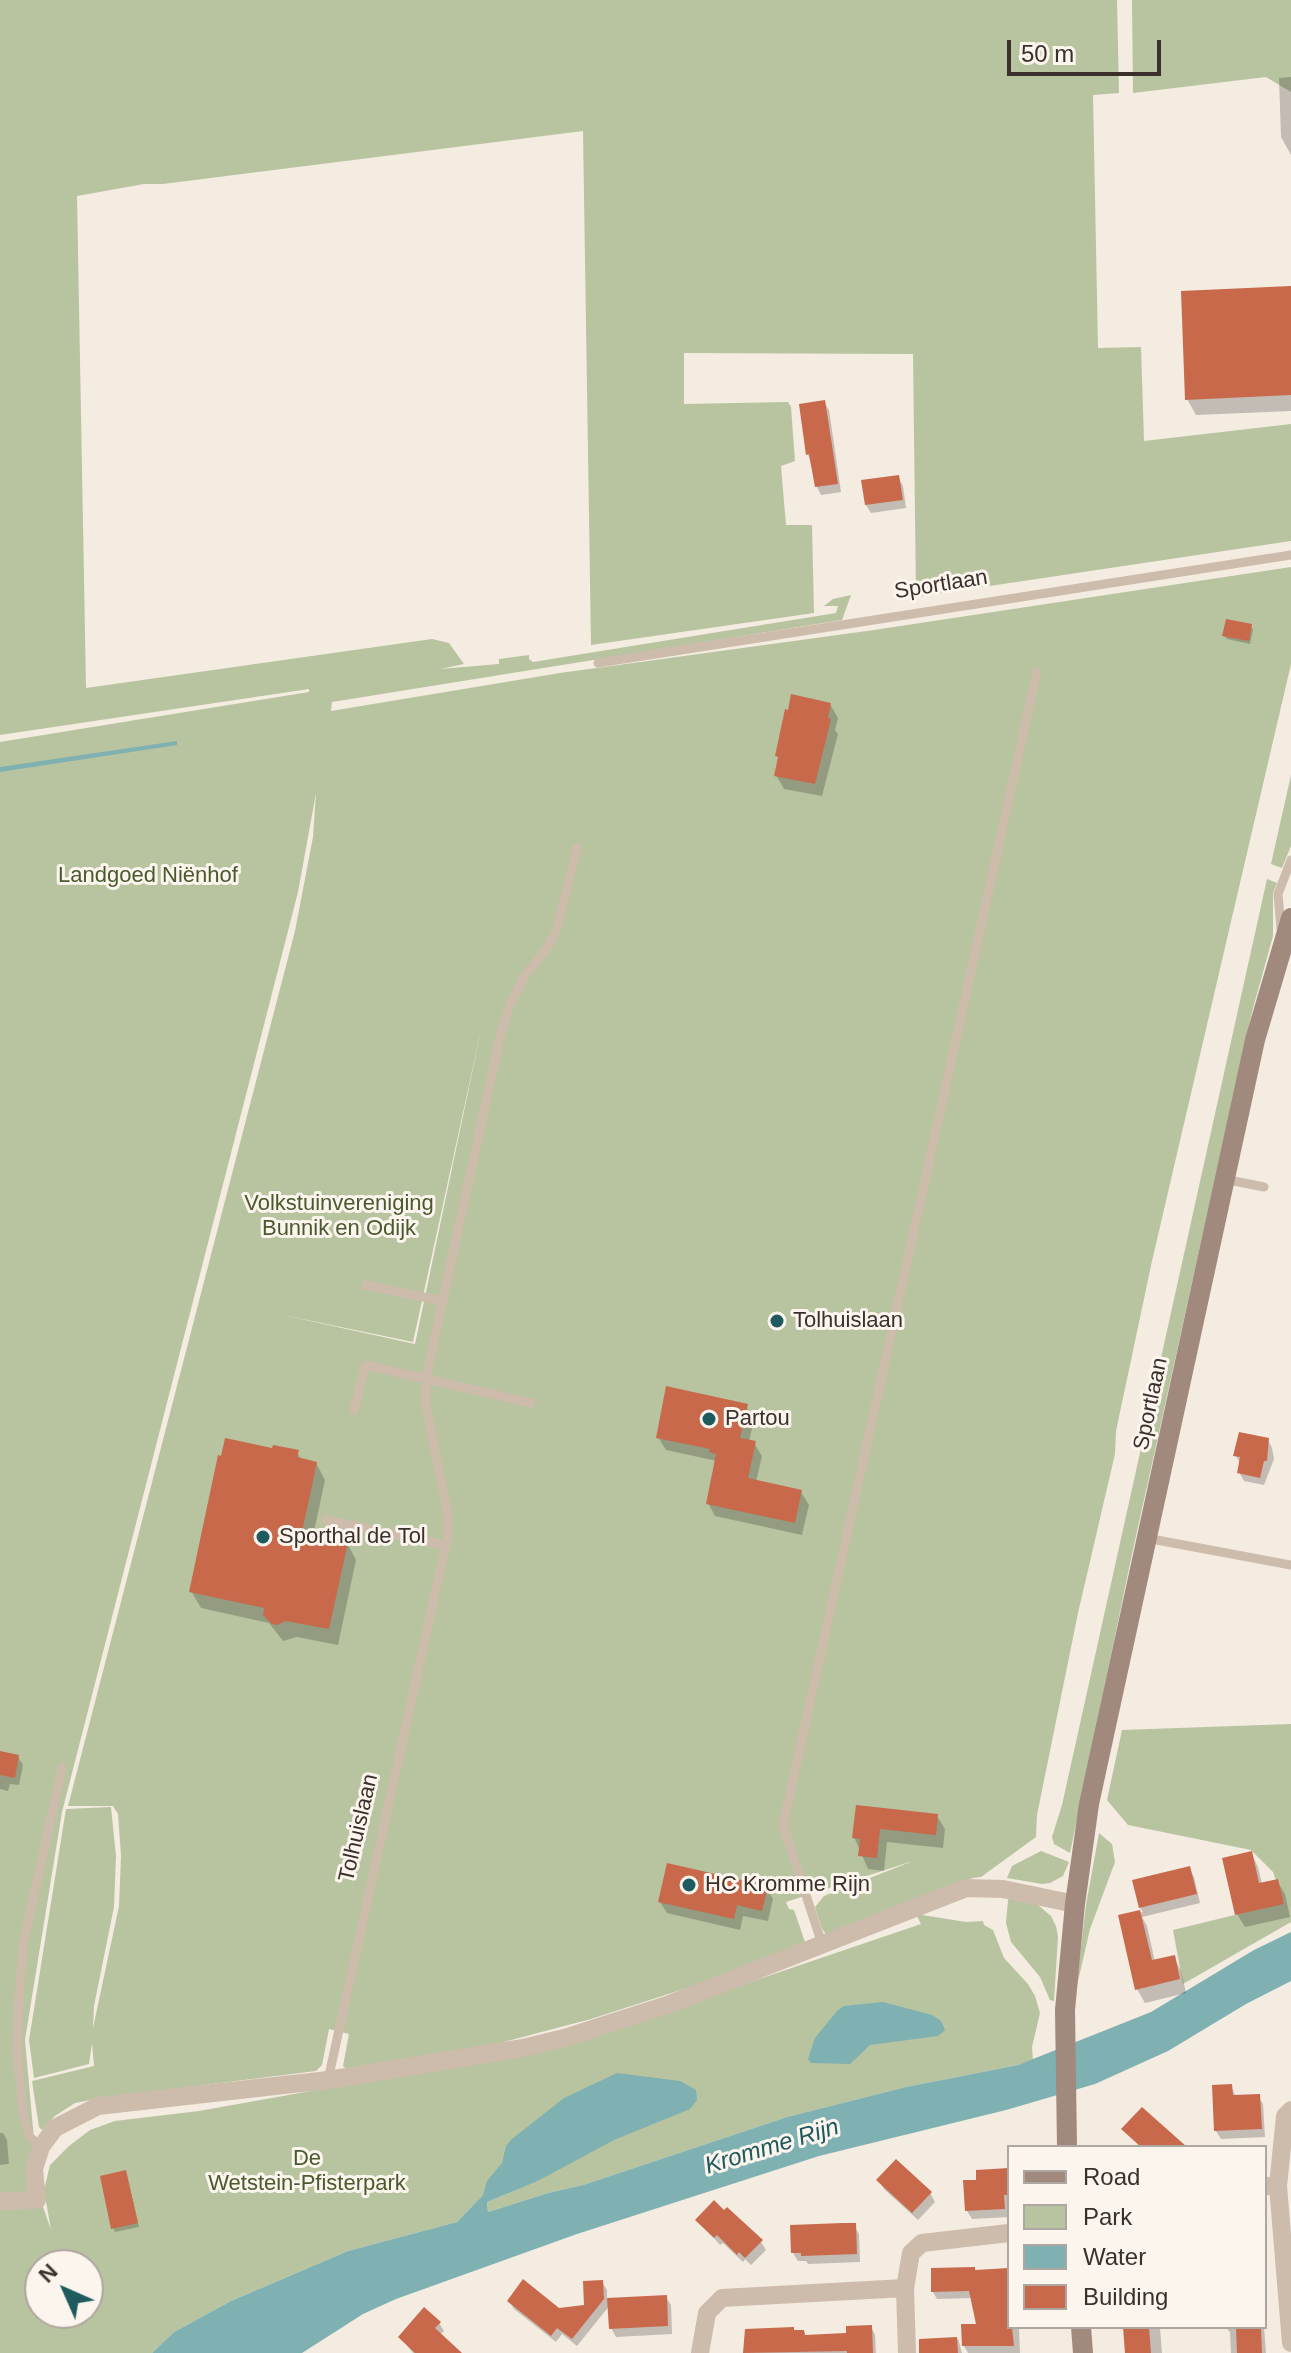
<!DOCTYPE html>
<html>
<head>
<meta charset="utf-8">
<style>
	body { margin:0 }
	#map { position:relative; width:1291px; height:2353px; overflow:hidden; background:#f4ebe1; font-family:Helvetica,sans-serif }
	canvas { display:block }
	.legend { position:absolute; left:1007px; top:2145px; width:260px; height:184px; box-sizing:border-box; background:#fbf5ee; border:2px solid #aea6a0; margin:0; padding:10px 14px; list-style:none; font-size:24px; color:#3b302b }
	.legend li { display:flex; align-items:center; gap:16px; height:40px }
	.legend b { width:40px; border:2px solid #aea6a0 }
	.north { position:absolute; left:24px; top:2249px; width:80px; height:80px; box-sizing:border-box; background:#fbf5ee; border:2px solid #aea6a0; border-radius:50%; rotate:315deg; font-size:22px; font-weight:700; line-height:32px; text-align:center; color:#3b302b }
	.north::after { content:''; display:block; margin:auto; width:28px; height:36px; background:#1f5a5e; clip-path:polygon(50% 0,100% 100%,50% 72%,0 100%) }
	.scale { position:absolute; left:1007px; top:40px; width:154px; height:36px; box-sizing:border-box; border:4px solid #3b302b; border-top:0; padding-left:10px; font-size:24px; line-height:28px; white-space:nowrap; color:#3b302b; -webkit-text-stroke:6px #fbf5ee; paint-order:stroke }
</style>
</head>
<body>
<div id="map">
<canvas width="1291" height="2353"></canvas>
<ul class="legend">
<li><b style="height:10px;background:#a18a7d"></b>Road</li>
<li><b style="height:22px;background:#b8c4a0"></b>Park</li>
<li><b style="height:22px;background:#7fb0b2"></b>Water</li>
<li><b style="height:22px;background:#c8694b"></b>Building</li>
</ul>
<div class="north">N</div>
<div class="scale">50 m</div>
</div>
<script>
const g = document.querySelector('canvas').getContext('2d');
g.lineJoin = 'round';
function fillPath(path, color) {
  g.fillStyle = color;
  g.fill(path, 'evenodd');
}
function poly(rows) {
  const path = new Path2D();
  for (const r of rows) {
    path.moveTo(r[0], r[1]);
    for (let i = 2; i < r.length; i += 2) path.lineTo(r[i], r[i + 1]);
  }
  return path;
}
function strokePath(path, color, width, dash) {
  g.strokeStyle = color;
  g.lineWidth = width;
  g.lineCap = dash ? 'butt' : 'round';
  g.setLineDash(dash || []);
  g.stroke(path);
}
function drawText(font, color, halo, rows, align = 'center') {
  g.font = font + ' Helvetica,sans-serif';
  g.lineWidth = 6;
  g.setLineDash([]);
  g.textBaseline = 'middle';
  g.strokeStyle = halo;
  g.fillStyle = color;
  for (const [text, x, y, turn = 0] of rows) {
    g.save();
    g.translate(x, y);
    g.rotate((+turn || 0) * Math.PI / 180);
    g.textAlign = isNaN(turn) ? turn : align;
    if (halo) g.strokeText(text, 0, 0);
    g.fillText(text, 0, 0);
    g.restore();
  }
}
fillPath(poly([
	[0,0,1117,0,1119,93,1093,95,1098,348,1141,347,1144,441,1291,424,1291,541,916,597,913,354,684,353,684,404,788,402,791,407,795,461,781,466,786,525,812,525,814,613,591,645,583,131,163,184,144,184,77,196,86,688,432,639,449,643,464,664,440,669,499,664,499,659,529,655,529,659,533,662,836,613,838,606,824,606,833,599,851,595,842,620,332,702,331,711,560,673,874,630,1291,567,1291,664,1152,1261,1116,1431,1115,1454,1078,1613,1037,1815,1036,1837,981,1877,973,1878,827,1935,822,1929,815,1907,824,1896,913,1861,786,1902,789,1909,794,1910,805,1942,755,1966,591,2019,481,2048,349,2071,343,2066,349,2034,329,2029,322,2065,316,2071,101,2098,75,2103,55,2116,42,2130,39,2127,32,2081,94,2066,92,2043,89,2064,34,2078,29,2040,66,1809,111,1807,116,1856,114,1907,94,2006,93,2028,119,1906,121,1856,118,1814,113,1806,68,1806,295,931,313,837,316,793,298,892,62,1812,25,2040,39,2195,51,2230,44,2190,50,2165,69,2146,90,2130,115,2121,199,2111,562,2046,921,1924,916,1914,966,1922,983,1921,984,1925,993,1930,1004,1958,1028,1984,1035,1996,1040,2013,1032,2047,1033,2060,1018,2065,906,2087,787,2117,583,2185,548,2193,488,2212,487,2202,536,2182,578,2158,483,2195,457,2222,348,2251,231,2301,174,2332,152,2353,0,2353,0,742,309,692,309,689,0,735],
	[483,1021,415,1344,278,1314,413,1342],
	[40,2265,88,2265,88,2313,40,2313],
	[1132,0,1291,0,1291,92,1266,77,1133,93],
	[1291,775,1291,846,1282,868,1271,864],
	[1267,879,1277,883,1273,893,1273,936,1252,1012,1132,1554,1070,1853,1054,1844,1052,1837,1062,1805],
	[1291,1724,1291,1922,1183,1984,1173,1930,1284,1903,1273,1872,1251,1850,1128,1825,1107,1800,1122,1730],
	[1099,1833,1112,1844,1115,1862,1090,1929,1076,1990,1086,1905],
	[1041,1851,1069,1862,1063,1876,1050,1883,1042,1884,1007,1878,1012,1866],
	[1011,1897,1038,1905,1051,1916,1056,1926,1058,1937,1054,2001,1050,2000,1040,1977,1011,1942,1006,1923,1008,1900]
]), '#b8c4a0');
fillPath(poly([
	[177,741,177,745,0,772,0,767],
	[1291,1932,1291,1981,1246,2004,1168,2051,1095,2084,1006,2110,819,2156,577,2234,396,2299,363,2314,302,2353,152,2353,174,2332,231,2301,348,2251,457,2222,483,2195,487,2181,502,2163,506,2146,512,2139,564,2098,617,2073,680,2081,696,2090,697,2100,690,2109,614,2140,536,2182,487,2202,488,2212,548,2193,583,2185,787,2117,906,2087,1018,2065,1151,2012,1254,1950],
	[883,2002,932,2015,941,2021,945,2030,938,2036,870,2045,850,2064,811,2063,808,2059,815,2038,837,2011,844,2006]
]), '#7fb0b2');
fillPath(poly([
	[1291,77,1291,155,1281,137,1279,78],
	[1291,288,1291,411,1196,415,1187,399],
	[824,402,829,410,841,492,821,495,817,487,808,454],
	[898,477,903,486,906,508,871,513,866,505],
	[1251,626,1253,630,1250,644,1227,639,1224,635],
	[830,704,838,718,835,730,838,734,822,796,784,789,776,775],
	[746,1406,754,1419,749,1442,754,1443,762,1456,756,1482,801,1492,809,1505,802,1535,715,1516,708,1503,717,1461,666,1450,658,1437],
	[1268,1440,1272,1448,1274,1459,1264,1485,1244,1481,1239,1472,1241,1465,1236,1456],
	[274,1450,297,1452,302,1461,316,1463,325,1480,313,1536,347,1543,356,1560,338,1645,297,1637,283,1641,269,1623,201,1608,191,1591],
	[0,1753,18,1757,23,1765,19,1785,10,1784,8,1791,0,1789],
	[857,1807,937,1816,945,1829,943,1848,887,1842,884,1871,868,1869,854,1837],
	[1251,1853,1258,1867,1262,1884,1277,1881,1285,1894,1290,1917,1245,1927,1237,1914],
	[1189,1868,1194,1877,1200,1903,1142,1917,1147,1926,1155,1962,1174,1957,1181,1971,1186,1993,1145,2003,1137,1989,1121,1917,1143,1912,1140,1908],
	[766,1887,773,1899,768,1921,743,1916,740,1930,667,1913,660,1902],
	[1231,2086,1236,2097,1258,2096,1263,2104,1265,2137,1221,2139,1216,2131],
	[0,2133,3,2133,7,2140,9,2164,0,2165],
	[1009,2170,1009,2217,972,2219,967,2211,978,2182],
	[127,2176,139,2227,115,2232,113,2228],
	[879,2181,930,2193,935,2202,918,2220,884,2189],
	[698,2220,761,2242,766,2250,751,2265,745,2259,743,2262,723,2243,720,2245],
	[854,2225,859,2234,860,2262,808,2264,806,2261,798,2261,793,2253],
	[1009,2270,1009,2327,1041,2327,1019,2329,1020,2353,968,2353,964,2346,979,2326,972,2298,937,2299,933,2292,976,2272],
	[602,2282,607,2290,607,2300,666,2297,671,2305,672,2334,616,2337,611,2328,610,2305,577,2346,562,2334,556,2342,514,2309,509,2301,559,2310,587,2307],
	[439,2323,444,2331,439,2335,457,2353,413,2353,400,2337],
	[871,2327,875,2335,876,2353,746,2353,745,2333,803,2332,806,2337,848,2335],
	[1125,2327,1177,2327,1160,2328,1162,2353,1127,2353],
	[1225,2327,1264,2327,1266,2353,1231,2353,1230,2332],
	[958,2339,962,2353,934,2353,933,2340]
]), '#0003');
fillPath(poly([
	[1291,286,1291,395,1185,400,1181,291],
	[825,400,838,484,815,487,809,454,806,455,799,404],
	[899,475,903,500,865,505,861,480],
	[1226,619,1252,624,1249,641,1222,636],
	[791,694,831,703,828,718,831,719,815,784,774,776,778,757,775,756,785,709,788,710],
	[666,1386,748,1404,740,1438,756,1441,748,1478,802,1490,795,1523,706,1504,716,1454,709,1452,710,1449,656,1438],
	[1239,1432,1269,1438,1267,1461,1264,1461,1260,1478,1237,1473,1240,1457,1233,1456],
	[225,1438,272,1448,273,1445,299,1450,297,1457,317,1462,302,1532,348,1542,329,1629,286,1621,277,1625,272,1624,263,1615,264,1608,189,1592,218,1455,221,1456],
	[0,1751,19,1755,15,1778,0,1775],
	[856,1805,938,1814,936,1835,880,1829,877,1858,858,1856,860,1839,852,1838],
	[1252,1851,1259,1883,1278,1879,1284,1904,1235,1915,1222,1858],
	[667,1863,768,1886,762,1911,737,1905,734,1919,658,1902],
	[1190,1866,1197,1894,1139,1908,1132,1880],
	[1140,1910,1152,1960,1175,1955,1180,1979,1135,1990,1118,1915],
	[1232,2084,1233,2095,1260,2094,1262,2129,1214,2131,1212,2085],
	[1142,2107,1187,2147,1141,2147,1121,2129],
	[896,2159,932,2192,912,2213,876,2180],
	[1009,2168,1009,2195,1004,2195,1005,2209,965,2211,963,2180,976,2180,976,2170],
	[126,2170,138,2223,111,2229,100,2176],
	[714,2200,724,2210,727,2207,763,2240,745,2258,739,2252,737,2255,717,2235,714,2238,695,2220],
	[843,2223,856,2223,857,2254,801,2256,801,2253,791,2253,790,2225],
	[975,2267,975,2270,1009,2268,1009,2327,1012,2327,1014,2346,962,2346,961,2324,976,2324,969,2291,931,2292,931,2268],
	[523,2279,559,2308,584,2305,583,2281,603,2280,604,2299,572,2339,557,2328,551,2336,507,2301],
	[667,2295,668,2326,609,2329,607,2298],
	[424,2307,441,2322,435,2328,462,2353,415,2353,398,2337],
	[872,2325,873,2353,847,2353,847,2351,743,2353,745,2329,794,2327,794,2330,804,2330,805,2335,846,2333,846,2326],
	[1123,2327,1149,2327,1151,2353,1125,2353],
	[1236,2327,1261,2327,1262,2353,1237,2353],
	[957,2337,958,2353,919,2353,919,2339]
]), '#c8694b');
strokePath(poly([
	[598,663,1291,555],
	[1281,929,1278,894,1291,860],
	[1224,1179,1264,1187],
	[365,1285,443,1301],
	[354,1410,365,1365,531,1403],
	[326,1520,446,1545],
	[1146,1538,1291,1565],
	[822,1944,783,1825,1037,671],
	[328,2080,448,1534,448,1516,426,1406,426,1377,501,1033,510,1005,525,975,548,947,556,931,577,848],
	[41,2147,29,2136,23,2113,17,2049,19,1998,23,1944,62,1768]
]), '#cdbbac', 9);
strokePath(poly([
	[1265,2186,1278,2186,1285,2116,1291,2110],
	[1278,2186,1291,2343],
	[0,2201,37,2200,34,2169,41,2147,55,2128,98,2106,328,2080,523,2048,564,2038,670,2004,966,1888,1003,1889,1075,1904],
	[905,2288,907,2353],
	[700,2353,707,2313,722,2298,905,2288,911,2253,922,2243,1009,2233]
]), '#cdbbac', 18);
strokePath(poly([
	[1067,2147,1065,2010,1075,1904,1089,1804,1255,1040,1291,918],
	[1081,2327,1083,2353]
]), '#a18a7d', 20);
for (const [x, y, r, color] of [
	[777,1321,8,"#1f5a5e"],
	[709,1419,8,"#1f5a5e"],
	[263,1537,8,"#1f5a5e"],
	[689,1885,8,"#1f5a5e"]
]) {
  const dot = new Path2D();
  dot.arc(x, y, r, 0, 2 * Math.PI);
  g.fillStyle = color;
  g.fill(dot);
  strokePath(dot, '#fbf5ee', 3);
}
drawText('22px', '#3b302b', '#fbf5ee', [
	["Sportlaan",941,585,-9],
	["Sportlaan",1151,1404,-78],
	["Tolhuislaan",359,1828,-77]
]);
drawText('22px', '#4a5a2e', '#fbf5ee', [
	["Landgoed Niënhof",148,876],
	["Volkstuinvereniging",339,1204],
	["Bunnik en Odijk",339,1229],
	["De",307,2159],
	["Wetstein-Pfisterpark",307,2184]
]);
drawText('22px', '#3b302b', '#fbf5ee', [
	["Tolhuislaan",793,1321],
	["Partou",725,1419],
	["Sporthal de Tol",279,1537],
	["HC Kromme Rijn",705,1885]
], 'left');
drawText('italic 24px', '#1f5a5e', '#fbf5ee', [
	["Kromme Rijn",772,2147,-17]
]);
</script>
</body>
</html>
